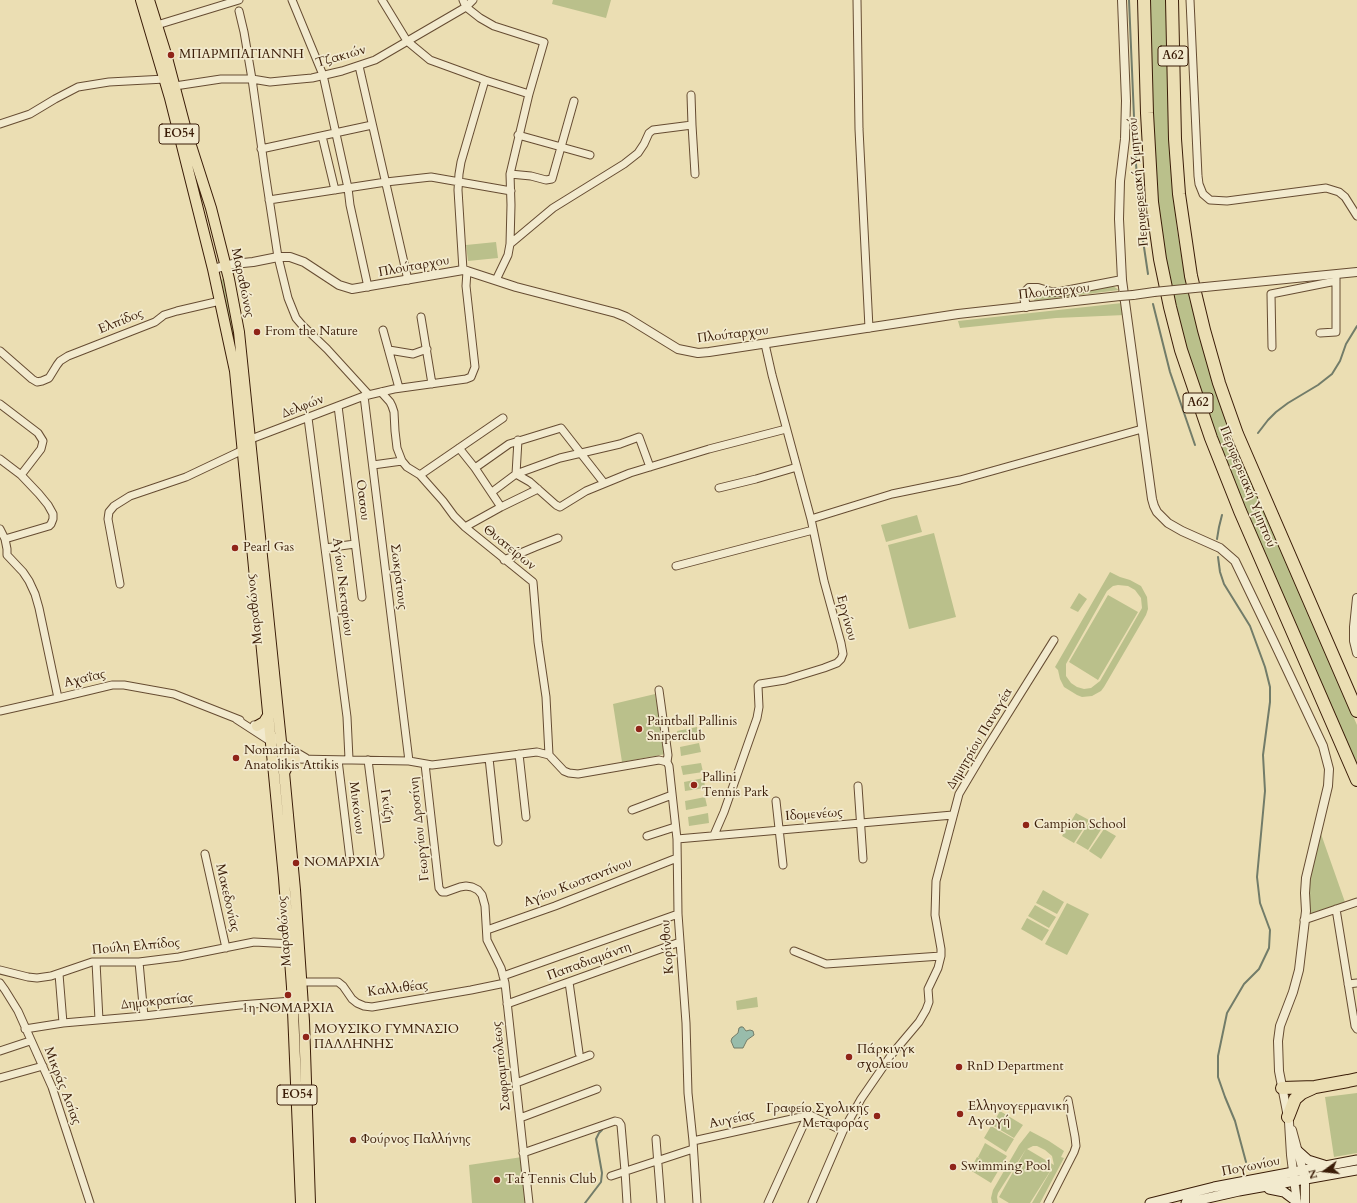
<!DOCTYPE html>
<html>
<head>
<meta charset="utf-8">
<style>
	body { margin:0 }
	#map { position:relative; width:1357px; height:1203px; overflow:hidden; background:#ebdeb3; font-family:Cardo,serif }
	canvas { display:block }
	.north { position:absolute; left:1305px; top:1151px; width:40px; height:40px; -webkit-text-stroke:3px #f2eace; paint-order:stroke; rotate:255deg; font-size:11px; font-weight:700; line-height:16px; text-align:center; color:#3a1c07 }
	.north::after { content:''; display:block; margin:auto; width:14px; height:18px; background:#3a1c07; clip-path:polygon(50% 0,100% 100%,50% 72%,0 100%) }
</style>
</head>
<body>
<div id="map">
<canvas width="1357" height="1203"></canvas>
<div class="north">N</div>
</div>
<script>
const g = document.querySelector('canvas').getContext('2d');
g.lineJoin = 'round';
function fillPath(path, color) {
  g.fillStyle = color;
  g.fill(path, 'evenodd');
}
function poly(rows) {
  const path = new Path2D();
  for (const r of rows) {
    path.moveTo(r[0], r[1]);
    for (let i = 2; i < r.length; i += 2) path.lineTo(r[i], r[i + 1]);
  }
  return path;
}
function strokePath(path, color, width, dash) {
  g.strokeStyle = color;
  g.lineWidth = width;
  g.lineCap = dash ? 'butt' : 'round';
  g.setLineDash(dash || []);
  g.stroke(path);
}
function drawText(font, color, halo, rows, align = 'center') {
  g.font = font + ' Cardo,serif';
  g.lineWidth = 3.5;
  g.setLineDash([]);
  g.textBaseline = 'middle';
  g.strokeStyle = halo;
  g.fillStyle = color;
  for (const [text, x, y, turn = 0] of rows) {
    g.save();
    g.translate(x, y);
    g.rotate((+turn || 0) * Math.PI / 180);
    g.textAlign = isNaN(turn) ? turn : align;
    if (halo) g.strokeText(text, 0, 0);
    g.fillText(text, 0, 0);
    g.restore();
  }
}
fillPath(poly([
	[553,0,611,0,606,18,552,4],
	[1149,0,1166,0,1170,151,1173,191,1177,229,1183,266,1201,342,1212,379,1238,451,1357,725,1357,766,1254,532,1208,422,1175,310,1161,232,1153,153],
	[496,242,498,258,468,261,466,245],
	[224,279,230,299,240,371,220,280],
	[1108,286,1113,286,1119,290,1034,301,1035,296,1037,294,1041,293,1046,294],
	[1122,303,1125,315,1056,318,960,328,958,321],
	[917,515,922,532,886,542,881,525],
	[934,533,956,617,909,629,888,545],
	[1110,572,1120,577,1130,580,1141,586,1147,597,1148,609,1146,615,1104,687,1101,691,1092,696,1082,697,1077,695,1064,687,1060,679,1058,670,1055,667],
	[1118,585,1128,586,1135,590,1141,598,1142,608,1100,681,1091,688,1084,689,1077,687,1071,683,1066,676,1066,664,1107,591,1113,586],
	[1079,593,1087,599,1078,612,1070,608],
	[1108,595,1138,612,1098,680,1069,662],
	[655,694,666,754,622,762,613,704],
	[697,727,698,736,679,740,677,731],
	[699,743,701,752,681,756,680,747],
	[701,763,703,772,683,775,681,766],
	[704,778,705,788,685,791,684,782],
	[705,797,707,806,686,810,685,801],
	[708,813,709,823,689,826,688,817],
	[1076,813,1089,820,1074,843,1062,836],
	[1090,821,1102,828,1088,850,1076,843],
	[1104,829,1116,836,1101,859,1089,851],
	[1321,834,1346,905,1311,915,1307,889],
	[1043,890,1064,902,1057,914,1036,903],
	[1067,903,1089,914,1067,955,1045,944],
	[1035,905,1056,917,1049,928,1028,916],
	[1027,918,1049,930,1042,941,1021,929],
	[757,997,758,1007,737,1010,736,1001],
	[1357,1093,1357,1153,1334,1157,1325,1097],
	[1000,1111,1023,1125,1014,1138,992,1125],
	[991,1126,1014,1139,1006,1152,984,1138],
	[1030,1131,1049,1141,1064,1151,1061,1157,1064,1158,1040,1203,1032,1203,1054,1165,1052,1156,1045,1150,1037,1146,1033,1146,1027,1149,1054,1165,1030,1203,1009,1203,999,1197,1026,1149,998,1193,997,1197,998,1203,992,1203,991,1198,993,1190,1019,1145],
	[985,1143,1007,1156,991,1183,970,1170,977,1157,983,1160,978,1157],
	[522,1157,526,1203,472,1203,469,1165]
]), '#bac08b');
const water = poly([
	[741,1027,743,1027,746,1031,750,1030,753,1031,754,1035,747,1040,743,1048,734,1048,731,1041,732,1038,738,1033,739,1028,741,1027]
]);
fillPath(water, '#98bcab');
strokePath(water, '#727c69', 1);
strokePath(poly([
	[1129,0,1136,164,1141,227,1148,274],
	[1153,304,1170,372,1195,445],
	[1258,433,1268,420,1276,412,1288,403,1318,385,1332,374,1340,361,1346,344,1357,326],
	[1217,539,1219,527,1222,515],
	[1218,557,1220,572,1224,584,1250,626,1265,667,1270,687,1270,702,1263,755,1265,791,1257,877,1260,903,1270,930,1269,948,1259,969,1244,984,1227,1013,1218,1056,1218,1077,1225,1097,1235,1121,1246,1162],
	[585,1203,601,1182,602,1173,596,1139,599,1133,602,1130]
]), '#727c69', 2);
const minor = poly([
	[292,0,323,75,348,188,350,205,368,287],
	[382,0,407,41,430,60,485,80,529,94,544,42,494,26,480,18,466,7,463,0],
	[857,0,859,129,869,328],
	[1190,0,1198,176,1199,184,1203,194,1210,200,1227,201,1326,188,1339,192,1345,197,1357,216],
	[239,11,244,32,252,79,265,172,278,257,288,298,296,318,302,325,327,349,369,395],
	[157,25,239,0],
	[359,66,408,280],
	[175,86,221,79,252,79,270,82,290,80,312,78,342,71,375,60,466,7,473,0],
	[691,95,692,125],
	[0,124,30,114,55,99,78,87,109,82,165,79],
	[518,135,590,155],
	[322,136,335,190],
	[261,149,372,125],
	[510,174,531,176,546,180,552,179,574,101],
	[269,200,386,182,431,177,511,191],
	[510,244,511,205,510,174,529,94],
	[463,270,458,190,459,174,461,162,485,80],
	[496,280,508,255,510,244,553,208,624,164,638,153,644,144,649,133,653,130,692,125,695,174],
	[421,317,432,384],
	[383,330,399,388],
	[1320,333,1336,332,1336,278],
	[1272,347,1271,294,1336,281],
	[389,350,413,354,427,349],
	[0,351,32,379,37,382,42,381,49,378,57,365,60,361,68,356,155,322,164,315,177,311,220,301],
	[381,392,390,402,392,406,394,412,395,431,397,448,402,461,407,467,420,475,443,501,454,516,465,527,533,582,538,642,546,697,549,755],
	[364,396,409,761],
	[0,404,38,433,43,441,41,449,21,475],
	[338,406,362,597],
	[308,418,347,717,349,759],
	[251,439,364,396,394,389,466,379,471,377,475,367,466,286,467,271],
	[518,440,516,474,560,458,620,444,639,437,650,467],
	[459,448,475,468,501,507],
	[0,459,21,475,39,494,48,505,53,514,53,519,51,524,49,526,5,539],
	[373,465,402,461],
	[475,468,509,444,561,428,604,483],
	[420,475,503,418],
	[719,488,756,479,797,467],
	[492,492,516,474,530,482,556,505,560,507,586,491,630,473,709,449,786,429],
	[811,519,892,494,960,480,1142,429],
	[465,527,501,507,538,489],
	[0,529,5,539,7,549,7,555,23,572,29,581,35,594,39,608,58,698,112,685,124,685,174,694,240,720],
	[325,548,355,544],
	[504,560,535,547,558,538],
	[676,566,813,530],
	[120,584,108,519,109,512,114,506,130,496,186,477,243,450],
	[659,690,668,755,667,762,669,766,677,839,678,914,686,1023,688,1093,693,1141,697,1203],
	[0,711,58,698],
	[236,719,273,743],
	[254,725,263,729,289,748,306,758],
	[281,749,295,759,409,761,432,765,537,752,549,755,564,771,569,773,578,774,653,761,659,760,667,762],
	[519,754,526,817],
	[489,758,498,842],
	[338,760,350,859],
	[368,760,380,855],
	[425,764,439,888,442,892,446,892,460,887,466,886,472,887,478,890,482,895,485,906,487,940,501,968,505,983,529,1203],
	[858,786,863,859],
	[776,801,783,865],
	[632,810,672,795],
	[714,835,724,812,757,718,759,707,758,686,760,684,785,680,824,668,837,663,841,659,843,654,841,643,824,581,811,519,772,375,765,344],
	[647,836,675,827],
	[677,839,953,815],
	[205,854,226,948],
	[1336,909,1355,1026,1357,1029],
	[1304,920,1357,902],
	[487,930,555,906,677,858],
	[794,951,826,964,941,956],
	[96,962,99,1020],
	[139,962,144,1016],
	[0,970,28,977,37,978,51,976,92,962,139,962,179,957,254,942,293,944],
	[59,974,63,1023],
	[503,976,678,914],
	[302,982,338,982,343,986,352,999,357,1003,364,1006,372,1007,471,990,505,983],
	[569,982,579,1053],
	[0,983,5,990,18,1011,52,1087,90,1203],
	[1348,984,1357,983],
	[507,1004,680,942],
	[25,1029,63,1023,144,1016,240,1005,292,1001],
	[0,1051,30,1041],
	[0,1078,43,1066],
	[516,1083,590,1055],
	[520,1118,597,1089],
	[656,1139,661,1203],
	[693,1141,810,1115,843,1131],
	[523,1153,615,1121,619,1122,621,1125,625,1171,627,1203],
	[611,1176,693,1149],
	[768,1203,808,1115],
	[812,1203,843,1131,861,1099,892,1054,919,1022,926,1010,929,1002,928,989,938,968,941,956,941,949,935,915,936,881,959,794,984,752,1054,640],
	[1048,1203,1074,1152,1076,1146,1075,1137,1068,1100]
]);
const tertiary = poly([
	[1122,0,1126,101,1125,139,1120,181,1119,219,1122,280,1152,499,1154,506,1157,512,1168,523,1182,531,1220,548,1235,561,1274,642,1323,746,1329,769,1328,786,1306,878,1305,893,1306,911,1299,970,1293,992,1280,1026,1278,1041,1279,1071,1289,1122,1291,1155,1297,1203],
	[213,269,233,264,253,262,278,257,290,257,304,262,339,285,352,289,463,270,467,271,516,287,616,313,626,317,678,349,698,353,709,352,958,314,1120,296],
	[1205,287,1357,272],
	[1133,295,1154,292],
	[1026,307,1024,297,1027,290,1029,288,1038,288,1051,292,1060,292,1122,280],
	[1357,598,1354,627,1354,641,1357,653],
	[1292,1130,1303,1171,1305,1184,1305,1203]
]);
const secondary = poly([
	[1298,1151,1308,1160,1324,1165],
	[1269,1189,1284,1192,1296,1201],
	[1150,1203,1214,1187,1357,1160],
	[1186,1203,1239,1191,1357,1170]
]);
const primary = poly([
	[141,0,170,98,213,269,235,371,284,878,292,987,301,1203],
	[149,0,166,54,186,130,211,208,229,279,239,332,282,751,295,890,304,1021,310,1203],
	[257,726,264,722,269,714],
	[284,773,289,763,292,759,295,759]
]);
const motorway = poly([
	[1144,0,1147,113,1152,202,1160,259,1170,307,1181,350,1211,438,1240,511,1357,780],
	[1172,0,1175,139,1179,194,1191,276,1204,330,1219,383,1237,434,1357,711],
	[1282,1088,1315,1087,1348,1081,1357,1079],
	[1288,1117,1295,1099,1302,1093,1313,1088]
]);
strokePath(minor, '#664c32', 9);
strokePath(tertiary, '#664c32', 10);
strokePath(secondary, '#3a1c07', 11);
strokePath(primary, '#3a1c07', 12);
strokePath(motorway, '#3a1c07', 14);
strokePath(minor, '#f2eace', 7);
strokePath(tertiary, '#f2eace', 8);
strokePath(secondary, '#f2eace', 9);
strokePath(primary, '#ebdeb3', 10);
strokePath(motorway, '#ebdeb3', 12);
const tertiaryBridge = poly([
	[1154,292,1205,287],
	[1120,296,1133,295]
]);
strokePath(tertiaryBridge, '#664c32', 10, []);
strokePath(tertiaryBridge, '#f2eace', 8);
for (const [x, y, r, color] of [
	[171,55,4,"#8f2418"],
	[257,332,4,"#8f2418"],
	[235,548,4,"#8f2418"],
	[639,729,4,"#8f2418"],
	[236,758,4,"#8f2418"],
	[694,785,4,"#8f2418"],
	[1026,825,4,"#8f2418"],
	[296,863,4,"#8f2418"],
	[288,995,4,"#8f2418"],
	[306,1037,4,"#8f2418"],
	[849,1057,4,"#8f2418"],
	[959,1067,4,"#8f2418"],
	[960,1114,4,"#8f2418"],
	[877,1116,4,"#8f2418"],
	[353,1140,4,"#8f2418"],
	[953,1167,4,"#8f2418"],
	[497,1180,4,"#8f2418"]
]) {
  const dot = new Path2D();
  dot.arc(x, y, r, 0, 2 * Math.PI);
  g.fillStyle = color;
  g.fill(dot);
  strokePath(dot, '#f2eace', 1.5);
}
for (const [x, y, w] of [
	[1173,56,30],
	[179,134,40],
	[1198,403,30],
	[297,1095,40]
]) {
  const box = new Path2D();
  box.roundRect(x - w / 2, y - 10, w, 20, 3);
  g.fillStyle = '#f2eace';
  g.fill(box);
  strokePath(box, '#3a1c07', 1);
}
drawText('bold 12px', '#3a1c07', null, [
	["Α62",1173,56],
	["ΕΟ54",179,134],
	["Α62",1198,403],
	["ΕΟ54",297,1095]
]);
drawText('13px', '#3a1c07', '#f2eace', [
	["ΜΠΑΡΜΠΑΓΙΑΝΝΗ",179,55],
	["From the Nature",265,332],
	["Pearl Gas",243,548],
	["Paintball Pallinis",647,722],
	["Sniperclub",647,737],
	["Nomarhia",244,751],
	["Anatolikis Attikis",244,766],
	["Pallini",702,778],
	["Tennis Park",702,793],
	["Campion School",1034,825],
	["ΝΟΜΑΡΧΙΑ",304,863],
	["1η ΝΟΜΑΡΧΙΑ",288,1009,"center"],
	["ΜΟΥΣΙΚΟ ΓΥΜΝΑΣΙΟ",314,1030],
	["ΠΑΛΛΗΝΗΣ",314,1045],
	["Πάρκινγκ",857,1050],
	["σχολείου",857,1065],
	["RnD Department",967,1067],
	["Ελληνογερμανική",968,1107],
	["Αγωγή",968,1122],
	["Γραφείο Σχολικής",869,1109,"right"],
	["Μεταφοράς",869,1124,"right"],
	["Φούρνος Παλλήνης",361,1140],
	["Swimming Pool",961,1167],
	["Taf Tennis Club",505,1180]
], 'left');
drawText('13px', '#3a1c07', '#f2eace', [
	["Τζακιών",341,57,-16],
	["Περιφερειακή Υμηττού",1139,182,-95],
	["Πλούταρχου",414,267,-10],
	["Μαραθώνος",242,283,78],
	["Πλούταρχου",1054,292,-6],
	["Ελπίδος",121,322,-22],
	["Πλούταρχου",733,335,-7],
	["Δελφών",303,407,-21],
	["Περιφερειακή Υμηττού",1247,487,68],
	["Οασου",362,500,83],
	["Θυατείρων",509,548,39],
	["Σωκράτους",398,577,83],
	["Αγίου Νεκταρίου",342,587,83],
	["Μαραθώνος",255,609,-96],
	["Εργίνου",846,618,75],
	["Αχαΐας",85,679,-13],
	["Δημητρίου Παναγέα",980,739,-59],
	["Γκύζη",386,806,83],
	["Μυκόνου",356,808,83],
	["Ιδομενέως",814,815,-4],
	["Γεωργίου Δροσίνη",420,829,-96],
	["Αγίου Κωσταντίνου",578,883,-21],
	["Μακεδονίας",227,898,77],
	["Μαραθώνος",285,931,-94],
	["Πούλη Ελπίδος",136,947,-5],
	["Κορίνθου",668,947,-94],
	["Παπαδιαμάντη",589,962,-20],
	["Καλλιθέας",398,989,-7],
	["Δημοκρατίας",157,1002,-6],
	["Σαφραμπόλεως",502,1066,-96],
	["Μικράς Ασίας",62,1086,69],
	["Αυγείας",732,1120,-12],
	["Πογωνίου",1251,1167,-11]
]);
</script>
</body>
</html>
